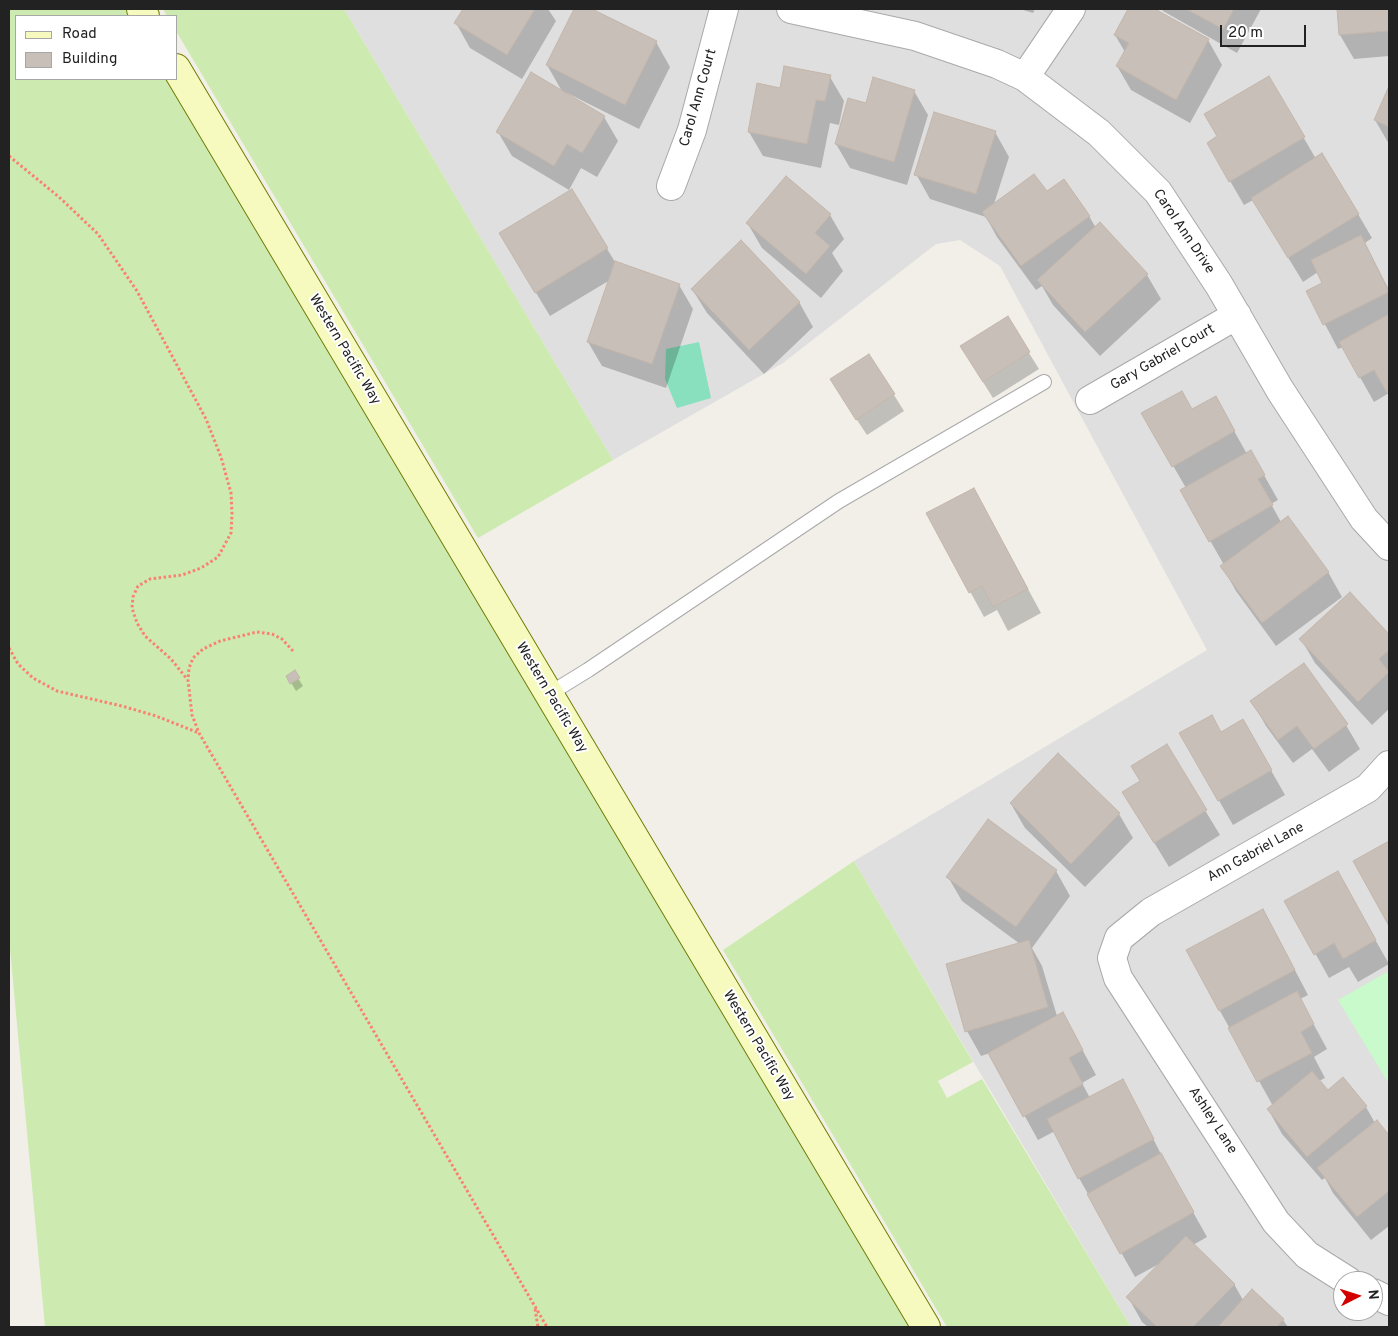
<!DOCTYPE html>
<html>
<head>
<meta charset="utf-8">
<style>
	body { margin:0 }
	#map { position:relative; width:1398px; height:1336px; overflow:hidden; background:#f2efe9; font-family:Overpass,sans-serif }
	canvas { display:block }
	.frame { position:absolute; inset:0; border:10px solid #222; pointer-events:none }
	.legend { position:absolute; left:15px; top:15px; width:162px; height:65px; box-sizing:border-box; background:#fff; border:1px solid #a7a7a7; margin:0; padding:6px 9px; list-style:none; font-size:15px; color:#222 }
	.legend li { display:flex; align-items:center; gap:10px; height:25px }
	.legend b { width:25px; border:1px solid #a7a7a7 }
	.north { position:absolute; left:1333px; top:1271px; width:50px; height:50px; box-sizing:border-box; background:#fff; border:1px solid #a7a7a7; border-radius:50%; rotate:85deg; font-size:14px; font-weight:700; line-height:20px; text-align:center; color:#222 }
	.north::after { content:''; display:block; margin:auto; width:18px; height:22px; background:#d40000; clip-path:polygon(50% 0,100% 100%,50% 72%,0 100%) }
	.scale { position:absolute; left:1220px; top:25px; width:86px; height:22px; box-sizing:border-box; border:2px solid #222; border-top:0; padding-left:6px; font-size:15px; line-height:18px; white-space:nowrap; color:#222; -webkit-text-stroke:4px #fff; paint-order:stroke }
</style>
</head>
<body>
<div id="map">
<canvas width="1398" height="1336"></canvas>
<div class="frame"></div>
<ul class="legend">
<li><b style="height:6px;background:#f7fabf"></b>Road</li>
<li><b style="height:14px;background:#c7bfb8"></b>Building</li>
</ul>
<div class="north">N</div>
<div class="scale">20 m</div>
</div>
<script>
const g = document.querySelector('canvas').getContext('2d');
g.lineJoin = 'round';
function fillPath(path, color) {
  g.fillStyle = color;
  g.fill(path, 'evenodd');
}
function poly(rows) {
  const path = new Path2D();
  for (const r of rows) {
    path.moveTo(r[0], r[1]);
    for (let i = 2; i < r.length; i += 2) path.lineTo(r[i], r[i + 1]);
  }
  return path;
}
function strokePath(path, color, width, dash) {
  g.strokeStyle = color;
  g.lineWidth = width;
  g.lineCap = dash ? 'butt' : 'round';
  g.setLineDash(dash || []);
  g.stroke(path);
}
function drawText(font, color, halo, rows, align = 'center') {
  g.font = font + ' Overpass,sans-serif';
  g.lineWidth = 4;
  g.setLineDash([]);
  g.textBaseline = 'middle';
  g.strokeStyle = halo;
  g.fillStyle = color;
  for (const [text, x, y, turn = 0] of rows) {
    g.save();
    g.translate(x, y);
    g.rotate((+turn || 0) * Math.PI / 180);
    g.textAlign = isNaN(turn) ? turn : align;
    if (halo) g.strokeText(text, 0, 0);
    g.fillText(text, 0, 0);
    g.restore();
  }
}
fillPath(poly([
	[344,9,1389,9,1389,1327,1131,1327,854,861,1207,650,1000,266,960,240,936,244,783,363,613,460],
	[1343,1281,1373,1281,1373,1311,1343,1311]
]), '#e0dfdf');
fillPath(poly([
	[9,9,129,9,134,16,16,16,16,79,171,79,917,1327,45,1327,9,938],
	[163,9,344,9,613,460,478,538,176,31,176,16,167,16],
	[854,861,973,1062,938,1081,947,1098,982,1079,1131,1327,947,1327,723,950]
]), '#cdebb0');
fillPath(poly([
	[1389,971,1389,1084,1338,1000]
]), '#c8facc');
fillPath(poly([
	[699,342,711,398,677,408,665,379,666,349]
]), '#88e0be');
fillPath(poly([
	[464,9,548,9,556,21,522,79,470,48,456,23],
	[575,9,589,9,656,42,670,67,639,129,567,93,566,95,604,117,618,141,597,177,581,168,569,190,512,156,498,132,563,93,547,65],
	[1020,9,1035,9,1033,13],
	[1130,9,1153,9,1208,40,1222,65,1190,123,1131,90,1117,66,1125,52,1115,35],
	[1162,9,1261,9,1237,53,1163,11],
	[1338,9,1389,9,1389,56,1354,59,1340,35],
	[830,77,844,101,839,125,830,123,821,168,763,156,749,132,781,89],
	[1269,78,1316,159,1358,214,1372,238,1365,243,1389,290,1389,395,1389,393,1374,402,1343,347,1338,349,1308,292,1324,284,1318,272,1303,282,1253,200,1244,205,1208,143,1219,137],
	[1389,89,1389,144,1375,120],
	[914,91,928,115,907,185,850,168,836,144,866,104],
	[995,132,1009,157,994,204,1047,193,1089,216,1096,228,1147,275,1161,299,1100,356,1053,305,1042,286,1036,290,997,237,986,217,930,199,916,174],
	[786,178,830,215,844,239,832,253,843,271,821,298,762,248,748,224],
	[572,191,615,262,679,285,693,309,666,388,602,366,588,342,610,280,550,316,515,258],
	[692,289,799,302,813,327,764,374,707,313],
	[1007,318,1039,369,993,398,971,363],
	[869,355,904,411,867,435,841,396],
	[1192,411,1229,422,1247,454,1251,452,1278,500,1271,504,1281,522,1328,572,1342,597,1276,646,1236,591,1222,566,1224,565,1182,491,1186,488,1143,414],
	[974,489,1041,613,1008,631,997,610,984,617,928,514],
	[1350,593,1389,635,1389,709,1372,725,1315,663,1301,639],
	[1304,665,1346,725,1360,749,1329,772,1312,749,1293,763,1266,726,1252,701],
	[294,672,303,686,296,691,287,676],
	[1243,721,1285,795,1233,825,1181,734,1221,733],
	[1166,746,1220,835,1169,867,1138,816,1141,782],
	[1011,804,1119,814,1133,838,1085,887,1025,828],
	[1389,843,1389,923,1355,862],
	[1056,871,1070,896,1032,948,1042,966,1057,1016,1076,1038,1096,1075,1082,1083,1090,1098,1136,1105,1166,1164,1207,1237,1193,1245,1234,1284,1243,1300,1283,1320,1288,1327,1148,1327,1142,1322,1128,1297,1159,1264,1135,1277,1079,1178,1055,1131,1038,1140,990,1053,981,1056,967,1031,1020,944,962,901,948,877],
	[1351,897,1389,964,1358,982,1349,967,1329,978,1286,901],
	[1276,934,1308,995,1300,999,1327,1049,1314,1057,1325,1078,1319,1081,1328,1092,1343,1079,1366,1107,1375,1123,1377,1122,1389,1137,1389,1226,1371,1240,1333,1193,1325,1178,1322,1180,1282,1134,1268,1109,1273,1106,1220,1011]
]), '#0003');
const building = poly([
	[463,9,535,9,507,55,454,23,463,9],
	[574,9,592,9,657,41,625,105,546,65,574,9],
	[1128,9,1155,9,1209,39,1176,100,1116,66,1129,43,1114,35,1128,9],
	[1186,9,1234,9,1223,29,1186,9],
	[1337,9,1389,9,1389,31,1339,35,1337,9],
	[784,66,831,75,825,101,816,100,807,144,748,132,757,83,780,88,784,66],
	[531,72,605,116,582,153,567,144,554,166,496,132,531,72],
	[1269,76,1305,137,1229,182,1207,143,1217,136,1204,114,1269,76],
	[873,77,915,90,894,162,835,144,848,98,866,103,873,77],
	[1389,86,1389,127,1374,120,1389,86],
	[934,112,996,131,976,194,914,175,934,112],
	[1322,153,1359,214,1288,258,1251,198,1322,153],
	[1034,174,1047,191,1064,179,1090,216,1021,266,982,212,1034,174],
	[786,176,831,214,815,233,830,246,806,274,746,223,786,176],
	[572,189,608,248,535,293,499,233,572,189],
	[1100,222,1148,274,1085,332,1037,280,1100,222],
	[1361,235,1389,292,1323,325,1306,291,1322,283,1311,260,1361,235],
	[741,240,800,302,749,350,691,289,741,240],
	[615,261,680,284,652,364,587,342,615,261],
	[1389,314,1389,392,1387,393,1374,370,1359,378,1339,342,1389,314],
	[1008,316,1030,352,983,382,960,346,1008,316],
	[869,354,895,394,856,420,830,379,869,354],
	[1182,391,1192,409,1216,396,1235,431,1172,467,1141,413,1182,391],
	[1251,450,1265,475,1258,479,1273,505,1209,542,1180,490,1251,450],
	[974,488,1028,589,993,607,982,586,969,593,926,513,974,488],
	[1288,516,1329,572,1262,623,1220,566,1288,516],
	[1350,592,1389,634,1389,650,1379,659,1389,672,1358,702,1299,639,1350,592],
	[1304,663,1348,724,1314,749,1297,726,1278,740,1250,701,1304,663],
	[295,670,300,678,290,684,286,676,295,670],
	[1212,715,1221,732,1243,719,1272,770,1218,801,1179,733,1212,715],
	[1167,744,1207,810,1154,843,1122,792,1140,781,1131,766,1167,744],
	[1058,753,1120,813,1071,864,1010,803,1058,753],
	[988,819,1057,870,1016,927,946,877,988,819],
	[1389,841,1389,926,1353,861,1389,841],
	[1338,871,1376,940,1343,959,1334,943,1314,955,1284,901,1338,871],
	[1263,909,1295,970,1219,1011,1186,950,1263,909],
	[1029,940,1048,1007,965,1032,946,964,1029,940],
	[1297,991,1314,1024,1301,1032,1312,1053,1257,1082,1228,1028,1297,991],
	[1063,1012,1083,1050,1069,1058,1083,1084,1023,1117,988,1053,1063,1012],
	[1312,1071,1328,1090,1343,1077,1367,1106,1307,1157,1267,1109,1312,1071],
	[1123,1079,1154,1139,1078,1179,1047,1119,1123,1079],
	[1377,1120,1389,1135,1389,1191,1357,1217,1317,1168,1377,1120],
	[1161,1153,1194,1212,1120,1254,1087,1194,1161,1153],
	[1186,1236,1235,1284,1193,1327,1157,1327,1126,1297,1186,1236],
	[1252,1289,1284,1319,1277,1327,1218,1327,1252,1289]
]);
fillPath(building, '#c7bfb8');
strokePath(building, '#c4b6ab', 1);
const lane = poly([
	[549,694,588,670,839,501,1044,382]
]);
const street = poly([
	[791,9,915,36,997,64,1025,77,1099,133,1158,192,1219,285,1280,390,1364,519,1389,546],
	[1025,77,1071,9],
	[671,186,692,130,724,9],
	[1090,400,1237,315],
	[1348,1281,1307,1255,1276,1222,1118,978,1112,958,1119,938,1151,912,1368,788,1389,765],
	[1373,1293,1389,1301]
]);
const secondary = poly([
	[141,9,145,16],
	[176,68,926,1327]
]);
strokePath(lane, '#a9a9a9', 16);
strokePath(street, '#a9a9a9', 30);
strokePath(secondary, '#707d05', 30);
strokePath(poly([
	[9,156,59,197,98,234,137,291,206,419,221,457,231,493,232,514,231,533,218,557,201,568,182,575,150,579,138,586,133,597,132,608,137,623,145,636,171,659,187,679],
	[9,648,18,664,33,678,57,691,122,706,156,716,199,733],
	[293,651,282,639,272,634,257,632,220,641,203,649,193,658,189,668,188,680,192,715,199,733,547,1327],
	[535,1309,538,1327]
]), '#fa8072', 3, [2.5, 2.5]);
strokePath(lane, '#fff', 14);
strokePath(street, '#fff', 28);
strokePath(secondary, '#f7fabf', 28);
drawText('14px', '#222', '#fff', [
	["Carol Ann Court",699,98,-74],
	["Carol Ann Drive",1183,232,56],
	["Western Pacific Way",344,350,59],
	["Gary Gabriel Court",1163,358,-30],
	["Western Pacific Way",551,698,59],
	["Ann Gabriel Lane",1256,853,-29],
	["Western Pacific Way",758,1046,59],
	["Ashley Lane",1212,1121,57]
]);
</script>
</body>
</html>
